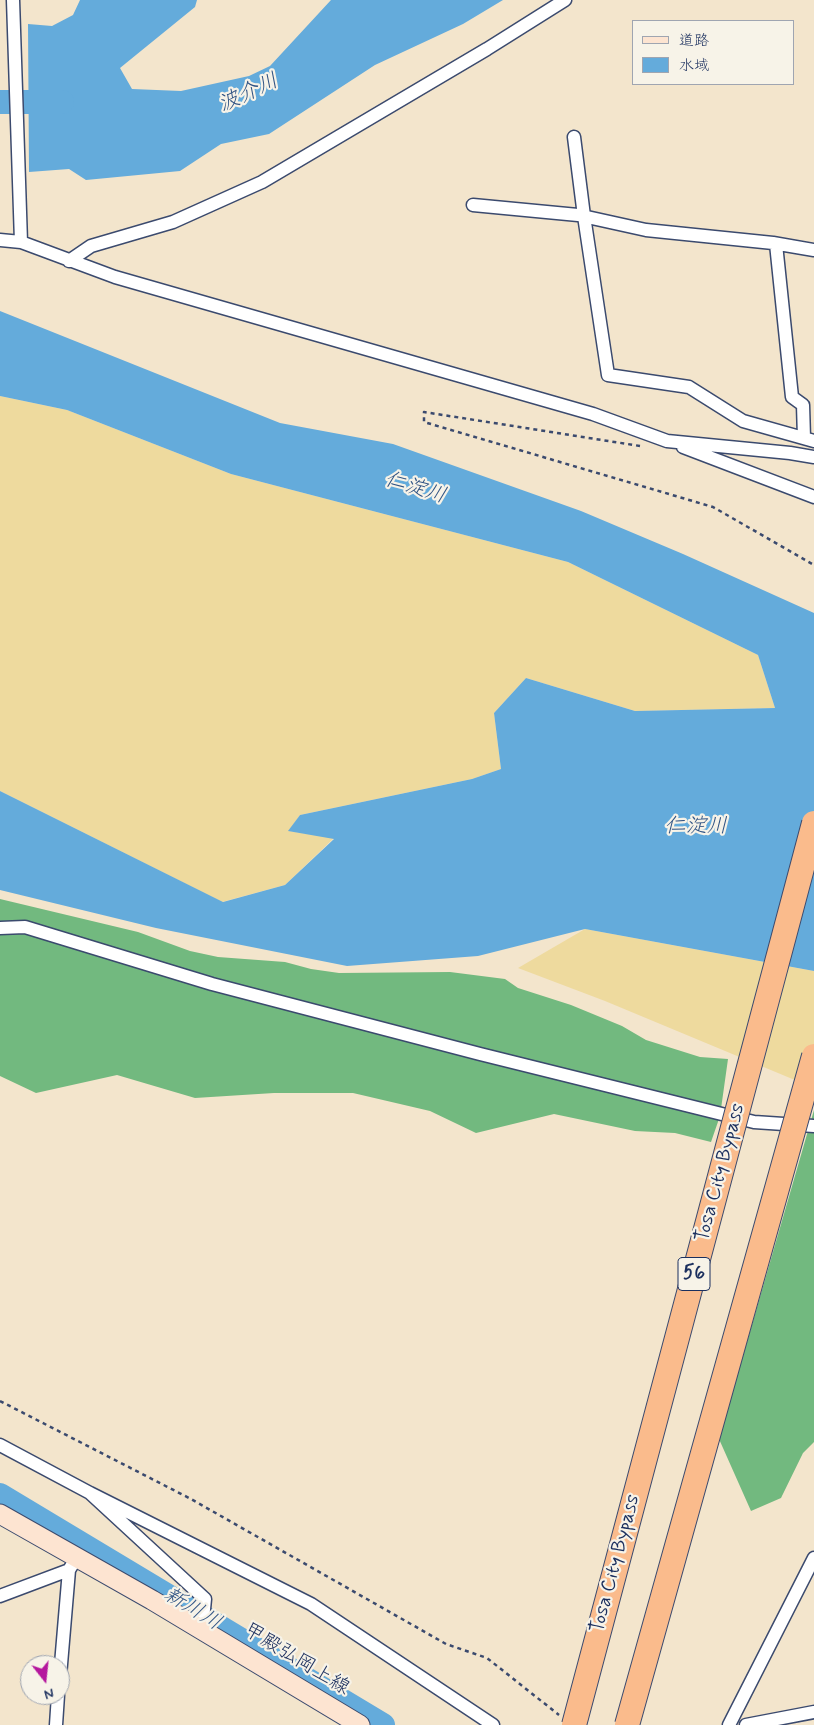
<!DOCTYPE html>
<html>
<head>
<meta charset="utf-8">
<style>
	body { margin:0 }
	#map { position:relative; width:814px; height:1725px; overflow:hidden; background:#f3e5cc; font-family:Mynerve,"Klee One",sans-serif }
	canvas { display:block }
	.legend { position:absolute; left:632px; top:20px; width:162px; height:65px; box-sizing:border-box; background:#f7f3e8; border:1px solid #9fa5b1; margin:0; padding:6px 9px; list-style:none; font-size:15px; color:#1b2f5e }
	.legend li { display:flex; align-items:center; gap:10px; height:25px }
	.legend b { width:25px; border:1px solid #9fa5b1 }
	.north { position:absolute; left:20px; top:1655px; width:50px; height:50px; box-sizing:border-box; background:#f7f3e8; border:1px solid #9fa5b1; border-radius:50%; rotate:164deg; font-size:14px; font-weight:700; line-height:20px; text-align:center; color:#1b2f5e }
	.north::after { content:''; display:block; margin:auto; width:18px; height:22px; background:#b5179e; clip-path:polygon(50% 0,100% 100%,50% 72%,0 100%) }
</style>
</head>
<body>
<div id="map">
<canvas width="814" height="1725"></canvas>
<ul class="legend">
<li><b style="height:6px;background:#fde4d1"></b>道路</li>
<li><b style="height:14px;background:#64abdb"></b>水域</li>
</ul>
<div class="north">N</div>
</div>
<script>
const g = document.querySelector('canvas').getContext('2d');
g.lineJoin = 'round';
function fillPath(path, color) {
  g.fillStyle = color;
  g.fill(path, 'evenodd');
}
function poly(rows) {
  const path = new Path2D();
  for (const r of rows) {
    path.moveTo(r[0], r[1]);
    for (let i = 2; i < r.length; i += 2) path.lineTo(r[i], r[i + 1]);
  }
  return path;
}
function strokePath(path, color, width, dash) {
  g.strokeStyle = color;
  g.lineWidth = width;
  g.lineCap = dash ? 'butt' : 'round';
  g.setLineDash(dash || []);
  g.stroke(path);
}
function drawText(font, color, halo, rows, align = 'center') {
  g.font = font + ' Mynerve,"Klee One",sans-serif';
  g.lineWidth = 4.5;
  g.setLineDash([]);
  g.textBaseline = 'middle';
  g.strokeStyle = halo;
  g.fillStyle = color;
  for (const [text, x, y, turn = 0] of rows) {
    g.save();
    g.translate(x, y);
    g.rotate((+turn || 0) * Math.PI / 180);
    g.textAlign = isNaN(turn) ? turn : align;
    if (halo) g.strokeText(text, 0, 0);
    g.fillText(text, 0, 0);
    g.restore();
  }
}
fillPath(poly([
	[0,899,138,932,190,951,218,957,285,962,311,969,339,973,450,972,505,979,518,988,571,1005,622,1026,646,1040,700,1057,728,1059,720,1116,711,1142,675,1133,635,1131,554,1114,476,1133,430,1111,353,1093,274,1093,195,1098,117,1075,36,1093,0,1076],
	[814,1110,814,1442,803,1453,781,1498,751,1511,719,1439]
]), '#72b97f');
fillPath(poly([
	[0,396,67,410,231,474,568,562,758,655,775,708,635,711,526,678,494,713,501,769,472,779,300,815,289,831,334,838,285,885,222,902,0,791],
	[585,929,814,971,814,1088,605,1001,518,968]
]), '#eeda9e');
fillPath(poly([
	[80,0,197,0,195,7,120,68,132,89,181,91,249,76,270,66,331,0,503,0,463,24,375,65,269,134,221,144,180,171,86,180,69,169,29,172,28,24,52,26,73,15],
	[0,311,280,423,393,444,581,511,683,554,814,613,814,971,585,929,478,956,347,966,156,928,0,890,0,791,223,902,285,885,334,839,288,831,300,815,472,779,501,769,494,713,526,678,635,711,775,708,758,655,568,562,231,474,67,410,0,396]
]), '#64abdb');
strokePath(poly([
	[0,102,62,102],
	[0,1495,383,1725]
]), '#64abdb', 24);
const street = poly([
	[13,0,21,242],
	[574,137,584,216,608,375,689,387,743,421,814,441],
	[473,205,578,215,646,230,773,243,814,250],
	[0,240,21,242,115,277,593,414,667,441,790,453,814,457],
	[776,244,792,397,803,405,804,438],
	[69,261,91,246,173,222,262,182,487,49,565,0],
	[683,447,814,497],
	[0,928,25,927,212,984,480,1054,754,1122,814,1126],
	[0,1445,90,1493,205,1599,202,1630],
	[90,1493,311,1604,493,1725],
	[0,1596,69,1570],
	[60,1676,69,1570,77,1557],
	[56,1725,58,1695],
	[729,1725,814,1558],
	[746,1725,814,1712]
]);
const secondary = poly([
	[0,1514,152,1600,360,1725]
]);
strokePath(street, '#3b4a6e', 15);
strokePath(secondary, '#3b4a6e', 21);
strokePath(poly([
	[640,446,424,412,424,422,713,507,814,565],
	[0,1401,191,1499,446,1644,487,1658,559,1715]
]), '#3b4a6e', 2.5, [4, 4]);
strokePath(street, '#fff', 12);
strokePath(secondary, '#fde4d1', 19);
const highwayBridge = poly([
	[574,1725,814,823],
	[627,1725,814,1056]
]);
strokePath(highwayBridge, '#3b4a6e', 26, []);
strokePath(highwayBridge, '#fabb8c', 24);
for (const [x, y, w] of [
	[694,1274,32]
]) {
  const box = new Path2D();
  box.roundRect(x - w / 2, y - 16.5, w, 33, 4);
  g.fillStyle = '#f7f3e8';
  g.fill(box);
  strokePath(box, '#1b2f5e', 1);
}
drawText('bold 19px', '#1b2f5e', null, [
	["56",694,1274]
]);
drawText('20px', '#1b2f5e', '#f7f3e8', [
	["Tosa City Bypass",721,1173,-75],
	["Tosa City Bypass",616,1564,-75],
	["甲殿弘岡上線",296,1660,31]
]);
drawText('italic 21px', '#315484', '#f7f3e8', [
	["波介川",249,94,-25],
	["仁淀川",415,489,17],
	["仁淀川",696,828],
	["新川川",192,1610,31]
]);
</script>
</body>
</html>
